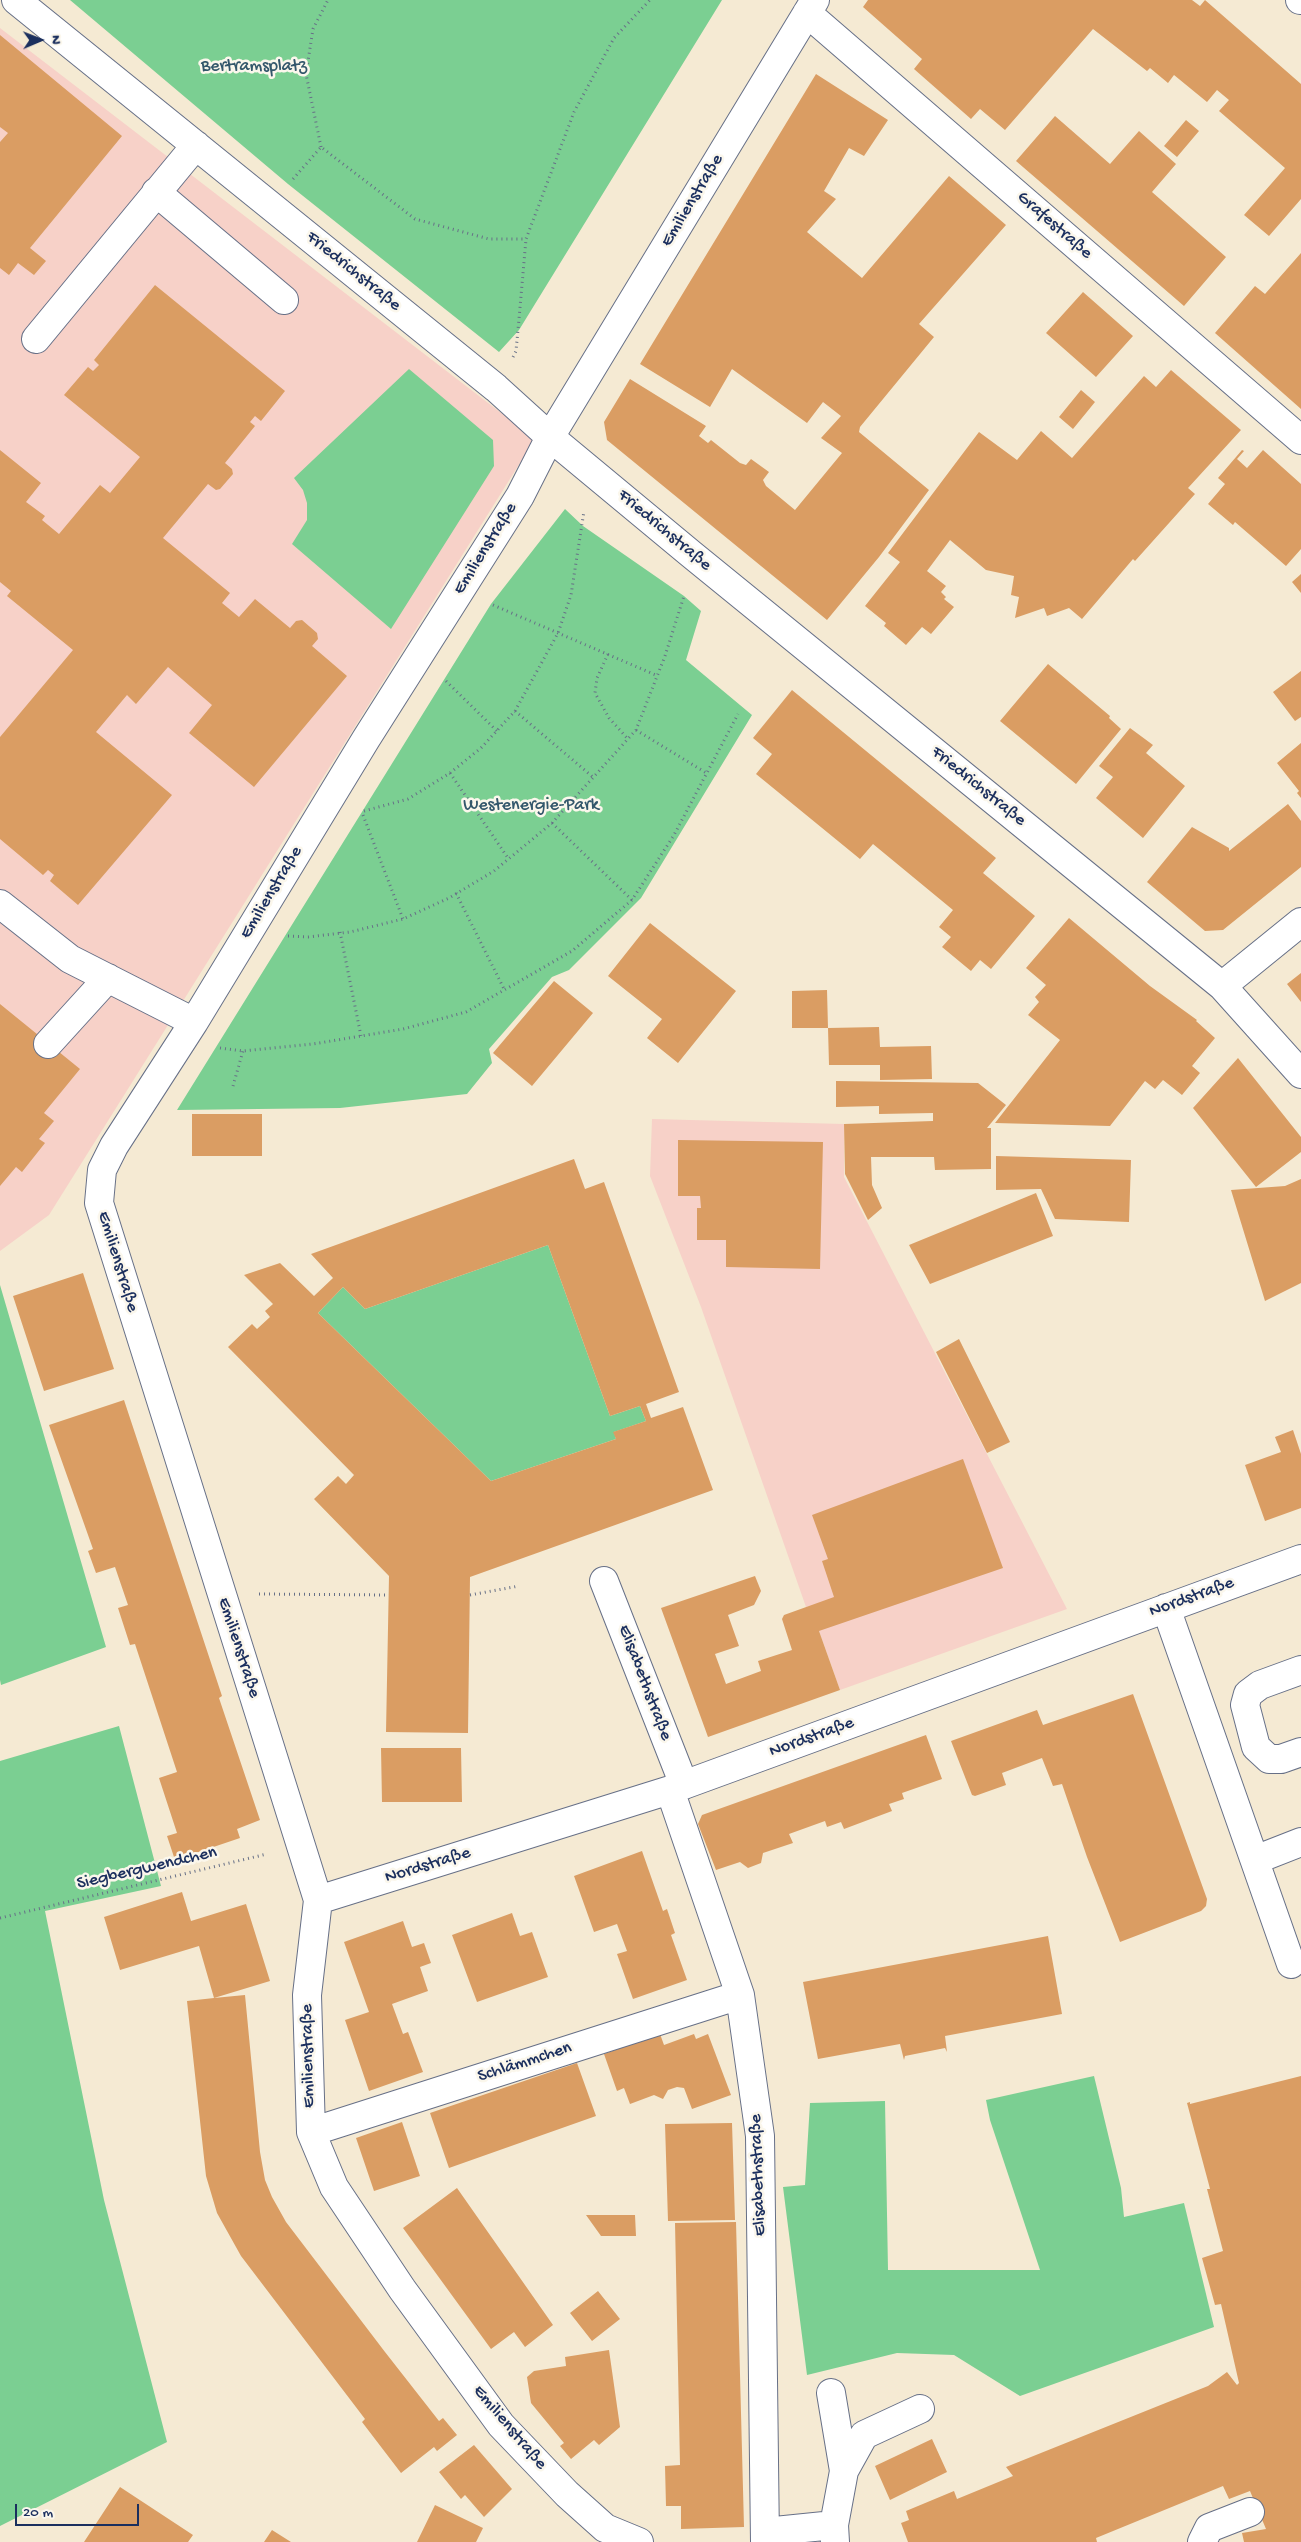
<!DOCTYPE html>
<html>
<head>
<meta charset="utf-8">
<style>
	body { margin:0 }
	#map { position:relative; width:1301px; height:2542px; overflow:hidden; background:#f5ead3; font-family:"Gochi Hand",sans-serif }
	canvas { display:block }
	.north { position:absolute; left:15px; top:15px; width:50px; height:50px; -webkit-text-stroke:4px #fbf7ec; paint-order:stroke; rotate:89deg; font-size:14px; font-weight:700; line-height:20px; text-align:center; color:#1b2f5e }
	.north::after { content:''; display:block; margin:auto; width:18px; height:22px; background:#1b2f5e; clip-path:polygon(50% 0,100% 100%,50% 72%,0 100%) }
	.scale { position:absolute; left:15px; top:2504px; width:124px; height:22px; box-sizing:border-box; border:2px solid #1b2f5e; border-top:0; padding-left:6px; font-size:15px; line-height:18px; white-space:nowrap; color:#1b2f5e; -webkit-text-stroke:4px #fbf7ec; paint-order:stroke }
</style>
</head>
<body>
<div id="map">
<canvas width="1301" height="2542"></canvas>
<div class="north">N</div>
<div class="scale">20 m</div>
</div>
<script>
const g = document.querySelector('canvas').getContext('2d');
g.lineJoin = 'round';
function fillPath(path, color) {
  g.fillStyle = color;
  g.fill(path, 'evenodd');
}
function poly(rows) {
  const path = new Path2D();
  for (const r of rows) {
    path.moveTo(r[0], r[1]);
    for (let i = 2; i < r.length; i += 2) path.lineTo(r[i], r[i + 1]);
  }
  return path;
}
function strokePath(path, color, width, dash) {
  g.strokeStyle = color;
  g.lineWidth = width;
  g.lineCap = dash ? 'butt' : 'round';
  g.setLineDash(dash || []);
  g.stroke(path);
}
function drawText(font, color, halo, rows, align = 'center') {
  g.font = font + ' "Gochi Hand",sans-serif';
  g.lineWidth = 5;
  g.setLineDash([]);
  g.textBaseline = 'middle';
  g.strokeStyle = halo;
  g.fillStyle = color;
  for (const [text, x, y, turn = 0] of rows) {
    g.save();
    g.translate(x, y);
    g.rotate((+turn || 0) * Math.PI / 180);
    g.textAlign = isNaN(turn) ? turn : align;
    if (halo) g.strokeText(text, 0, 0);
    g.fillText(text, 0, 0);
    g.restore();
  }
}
fillPath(poly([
	[0,28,535,439,49,1215,0,1251],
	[652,1119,844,1124,844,1177,1067,1609,840,1690,810,1606,806,1607,701,1307,650,1176]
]), '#f7d1c8');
fillPath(poly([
	[70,0,722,0,519,330,499,352,288,184],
	[409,369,493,440,494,466,391,629,292,544,307,520,307,503,303,490,294,478],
	[565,509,583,526,684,596,701,611,686,660,752,715,641,898,569,970,552,977,489,1049,492,1063,467,1094,340,1108,177,1110,491,604],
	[548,1245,610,1416,640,1406,646,1421,614,1432,616,1439,491,1481,318,1313,343,1287,365,1309],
	[0,1285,106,1647,1,1685,0,1680],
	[119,1726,161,1886,45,1911,104,2200,167,2442,0,2526,0,1761],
	[1094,2076,1121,2188,1124,2217,1184,2203,1214,2327,1020,2396,954,2355,897,2353,807,2375,783,2187,805,2185,810,2103,885,2101,888,2270,1040,2270,990,2120,986,2100]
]), '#7bcf92');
fillPath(poly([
	[868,0,1192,0,1200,6,1205,0,1301,84,1301,199,1269,236,1244,215,1285,168,1219,111,1229,100,1217,90,1207,102,1174,75,1168,83,1150,68,1147,71,1093,29,1005,130,980,109,971,119,914,69,922,59,863,7],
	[0,35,122,136,30,248,46,261,34,275,18,263,9,275,0,268,0,142,8,133,0,127],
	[816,74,888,120,864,156,849,148,824,191,836,199,807,232,862,278,949,176,1006,225,919,324,934,337,860,427,859,432,929,490,879,557,827,620,607,440,604,422,630,379,706,426,699,436,708,443,711,440,740,463,746,465,751,459,769,472,763,480,766,486,795,510,842,453,821,438,841,416,823,402,807,423,732,369,710,407,640,364],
	[1055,116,1110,164,1139,131,1176,164,1152,192,1226,257,1184,306,1016,161],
	[1186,120,1199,131,1177,157,1164,146],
	[1301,253,1301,409,1215,333,1255,286,1265,294],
	[155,285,285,391,261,421,255,416,250,422,255,426,225,463,232,469,233,474,220,489,216,490,208,484,163,538,230,593,222,603,239,617,255,599,290,628,296,621,302,620,317,633,318,639,312,646,347,676,254,787,189,733,212,705,168,667,136,704,127,695,96,732,172,795,78,905,50,881,54,875,48,870,43,875,0,839,0,737,73,650,7,596,11,591,0,582,0,450,41,483,26,502,45,516,42,520,59,534,100,485,110,493,140,457,64,395,88,367,93,371,99,365,94,360],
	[1083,292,1133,336,1096,377,1046,333],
	[1171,370,1241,430,1188,488,1195,494,1135,561,1133,559,1082,619,1069,608,1047,616,1044,608,1015,618,1019,597,1011,595,1014,576,986,570,950,540,927,571,946,586,941,592,946,597,944,599,954,607,931,634,922,627,906,645,884,626,886,623,865,606,900,562,888,553,979,432,1017,460,1041,431,1072,458,1144,376,1156,387],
	[1081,390,1095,402,1073,429,1059,417],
	[1242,450,1244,451,1237,459,1247,468,1263,450,1301,484,1301,549,1286,566,1235,522,1233,525,1208,504,1225,484,1218,478],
	[1301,574,1301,593,1292,582],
	[1048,664,1110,716,1109,718,1121,729,1076,784,1000,721],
	[1301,671,1301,717,1295,721,1273,692],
	[792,690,996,858,983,873,1035,916,991,969,980,960,971,971,942,947,951,937,939,927,953,910,873,844,860,859,756,774,772,754,753,738],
	[1130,728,1153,745,1146,753,1185,786,1143,838,1096,798,1113,777,1099,766],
	[1301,743,1301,798,1297,793,1299,791,1277,763],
	[1288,804,1301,821,1301,867,1223,930,1205,931,1147,882,1192,827,1229,848,1229,851],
	[1069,918,1150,986,1197,1020,1196,1021,1215,1038,1192,1066,1200,1073,1182,1095,1163,1080,1155,1089,1145,1081,1110,1126,995,1123,1060,1040,1028,1015,1039,1002,1035,997,1046,985,1026,968],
	[650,923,736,991,678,1063,647,1038,662,1019,608,976],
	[1301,973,1301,1002,1287,984],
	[554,981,593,1013,532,1086,493,1053],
	[827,990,828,1028,879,1027,880,1047,931,1046,932,1079,880,1080,880,1065,829,1065,828,1028,792,1028,792,991],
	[0,1004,80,1069,44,1113,54,1121,39,1139,45,1143,22,1172,16,1167,0,1186],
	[1238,1058,1301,1137,1301,1152,1256,1187,1193,1108],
	[836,1081,978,1083,1006,1105,987,1128,991,1128,991,1169,935,1170,934,1157,871,1157,872,1185,882,1208,868,1220,845,1174,844,1124,933,1121,933,1113,879,1114,879,1106,836,1107],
	[192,1114,262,1114,262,1156,192,1156],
	[678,1140,823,1142,820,1269,726,1267,726,1240,697,1240,697,1208,701,1208,700,1196,678,1196],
	[996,1156,1131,1160,1129,1222,1055,1219,1041,1189,996,1190],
	[574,1159,585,1189,604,1182,679,1392,646,1404,651,1418,683,1407,713,1490,470,1577,468,1733,386,1732,389,1576,314,1499,338,1476,346,1484,354,1475,228,1347,252,1324,257,1329,270,1317,265,1311,273,1304,244,1275,280,1263,314,1296,333,1278,311,1254],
	[548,1245,610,1416,640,1406,646,1421,613,1432,616,1439,491,1481,318,1313,343,1287,365,1309],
	[1301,1179,1301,1283,1265,1301,1231,1190,1285,1186],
	[1036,1193,1053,1236,930,1284,909,1245],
	[83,1273,114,1369,44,1391,13,1296],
	[959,1339,1010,1442,987,1453,936,1352],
	[124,1400,222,1696,219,1698,260,1820,237,1829,240,1838,175,1860,167,1836,177,1833,159,1778,177,1772,135,1644,130,1645,118,1608,128,1605,115,1567,96,1573,88,1551,93,1549,49,1425],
	[1293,1430,1301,1454,1301,1508,1265,1521,1245,1465,1281,1452,1275,1437],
	[963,1459,1003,1568,819,1631,840,1690,708,1737,661,1608,755,1576,761,1591,754,1605,728,1615,739,1646,715,1654,726,1684,761,1671,758,1661,792,1650,782,1619,784,1615,834,1597,822,1561,828,1559,812,1515],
	[1133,1694,1207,1899,1206,1906,1201,1911,1120,1942,1087,1857,1062,1784,1053,1786,1042,1758,1002,1773,1006,1785,975,1796,972,1795,951,1741,1037,1710,1043,1725],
	[926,1735,942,1779,902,1793,904,1799,889,1804,892,1811,844,1829,841,1822,827,1827,825,1821,789,1834,793,1843,763,1853,761,1863,748,1868,740,1862,716,1870,698,1824,702,1815],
	[381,1748,461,1748,462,1802,382,1802],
	[642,1851,663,1911,667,1909,675,1933,671,1935,687,1980,633,1999,617,1954,627,1951,617,1924,594,1932,574,1876],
	[182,1892,191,1921,246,1904,270,1981,214,1998,245,1995,260,2152,265,2180,272,2197,286,2222,385,2352,439,2421,443,2418,457,2435,437,2451,434,2447,401,2473,362,2422,365,2419,241,2256,217,2213,206,2176,187,2001,214,1998,199,1946,120,1970,104,1917],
	[512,1913,520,1936,532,1932,548,1977,477,2002,452,1935],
	[403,1921,412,1947,424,1943,431,1963,420,1967,428,1991,392,2004,403,2034,408,2032,423,2072,369,2091,345,2020,369,2012,344,1942],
	[1048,1936,1062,2014,945,2036,947,2052,945,2048,905,2056,904,2060,900,2044,818,2059,803,1982],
	[660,2034,664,2045,694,2034,696,2039,708,2034,731,2095,692,2109,684,2088,677,2087,668,2090,663,2099,654,2095,630,2104,624,2088,617,2091,604,2054],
	[577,2063,596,2116,449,2168,430,2113],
	[1301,2076,1301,2542,1244,2542,1242,2533,1266,2529,1250,2491,1229,2499,1223,2486,1096,2538,1097,2542,908,2542,901,2523,909,2520,906,2511,954,2491,957,2499,1013,2476,1006,2467,1208,2386,1227,2372,1237,2385,1239,2383,1221,2304,1215,2305,1202,2258,1223,2251,1207,2189,1210,2189,1209,2185,1187,2103,1190,2102,1190,2104],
	[402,2122,420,2176,374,2191,356,2138],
	[732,2123,735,2220,668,2221,665,2124],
	[457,2188,553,2325,525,2347,514,2332,491,2349,403,2228],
	[586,2215,635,2215,636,2236,601,2236],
	[736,2222,744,2527,681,2529,681,2506,666,2506,665,2466,680,2465,675,2223],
	[598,2291,620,2319,592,2341,570,2313],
	[609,2350,620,2427,599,2445,594,2440,571,2459,560,2446,564,2443,531,2403,527,2377,534,2371,566,2366,565,2357],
	[932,2439,947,2472,890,2500,875,2466],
	[474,2445,512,2489,484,2517,465,2495,461,2499,439,2472],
	[120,2487,193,2535,188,2542,84,2542],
	[435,2505,483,2528,476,2542,417,2542],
	[272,2530,291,2542,264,2542]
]), '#da9d63');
const minor = poly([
	[16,0,496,388,550,437,691,554,1222,986,1301,1074],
	[807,13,1301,440],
	[156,192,284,300],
	[36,339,196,145],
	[0,904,70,959,194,1022],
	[1222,986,1301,922],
	[48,1044,108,978],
	[604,1581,684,1785],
	[1166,1608,1291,1964],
	[1301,1670,1260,1685,1248,1694,1245,1705,1256,1747,1269,1759,1281,1759,1301,1752],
	[670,1790,740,1995,760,2136,765,2542],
	[1255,1860,1301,1842],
	[318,1900,670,1790,1301,1559],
	[311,2132,740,1995],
	[831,2393,844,2471],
	[765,2532,834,2525],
	[639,2542,605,2528,567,2494,501,2425,402,2289,334,2187,311,2132,307,1995,318,1900,99,1203,102,1170,114,1146,194,1022,366,739,520,496,550,437,815,0],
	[835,2542,834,2525,844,2471,864,2435,920,2409],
	[1202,2542,1209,2528,1250,2512]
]);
const major = poly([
	[1300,0,1301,0]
]);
strokePath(minor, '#677087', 30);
strokePath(major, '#677087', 30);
strokePath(poly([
	[321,147,306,74,313,29,328,0],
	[293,179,321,147,415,219,489,239,526,239,574,112,614,38,650,0],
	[513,357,516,351,519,319,526,239],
	[493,605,658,676],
	[608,654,597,678,595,693,609,718,628,739],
	[446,681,497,731],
	[515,711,594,778],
	[636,730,708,774],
	[450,773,508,858],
	[364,811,408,799,450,773,481,748,515,711,558,633,571,595,584,511],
	[363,815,403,919],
	[552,823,632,900],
	[456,893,505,991],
	[340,932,361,1036],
	[288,936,308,937,350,932,403,919,449,898,494,871,552,823,636,730,665,656,684,596],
	[220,1048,243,1051,313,1044,403,1029,466,1012,572,951,632,900,674,835,738,714],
	[233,1086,243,1051],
	[259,1594,389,1595],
	[470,1595,519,1586],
	[0,1918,267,1854]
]), '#677087', 3, [1, 4]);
strokePath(minor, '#fff', 28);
strokePath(major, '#fff', 28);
drawText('18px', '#33576b', '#fbf7ec', [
	["Bertramsplatz",254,67],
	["Westenergie-Park",531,806]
]);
drawText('18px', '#1b2f5e', '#fbf7ec', [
	["Emilienstraße",693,201,-59],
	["Grafestraße",1054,226,41],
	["Friedrichstraße",353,272,39],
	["Friedrichstraße",664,531,40],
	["Emilienstraße",486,549,-58],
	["Friedrichstraße",978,787,39],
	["Emilienstraße",272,893,-59],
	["Emilienstraße",117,1262,73],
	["Nordstraße",1192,1598,-20],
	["Emilienstraße",238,1648,72],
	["Elisabethstraße",644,1683,69],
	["Nordstraße",812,1738,-20],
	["Nordstraße",428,1866,-17],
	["Siegbergwendchen",147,1869,-13],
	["Emilienstraße",309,2056,-91],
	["Schlämmchen",525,2063,-18],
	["Elisabethstraße",759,2175,-92],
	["Emilienstraße",509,2428,50]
]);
</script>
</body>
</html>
